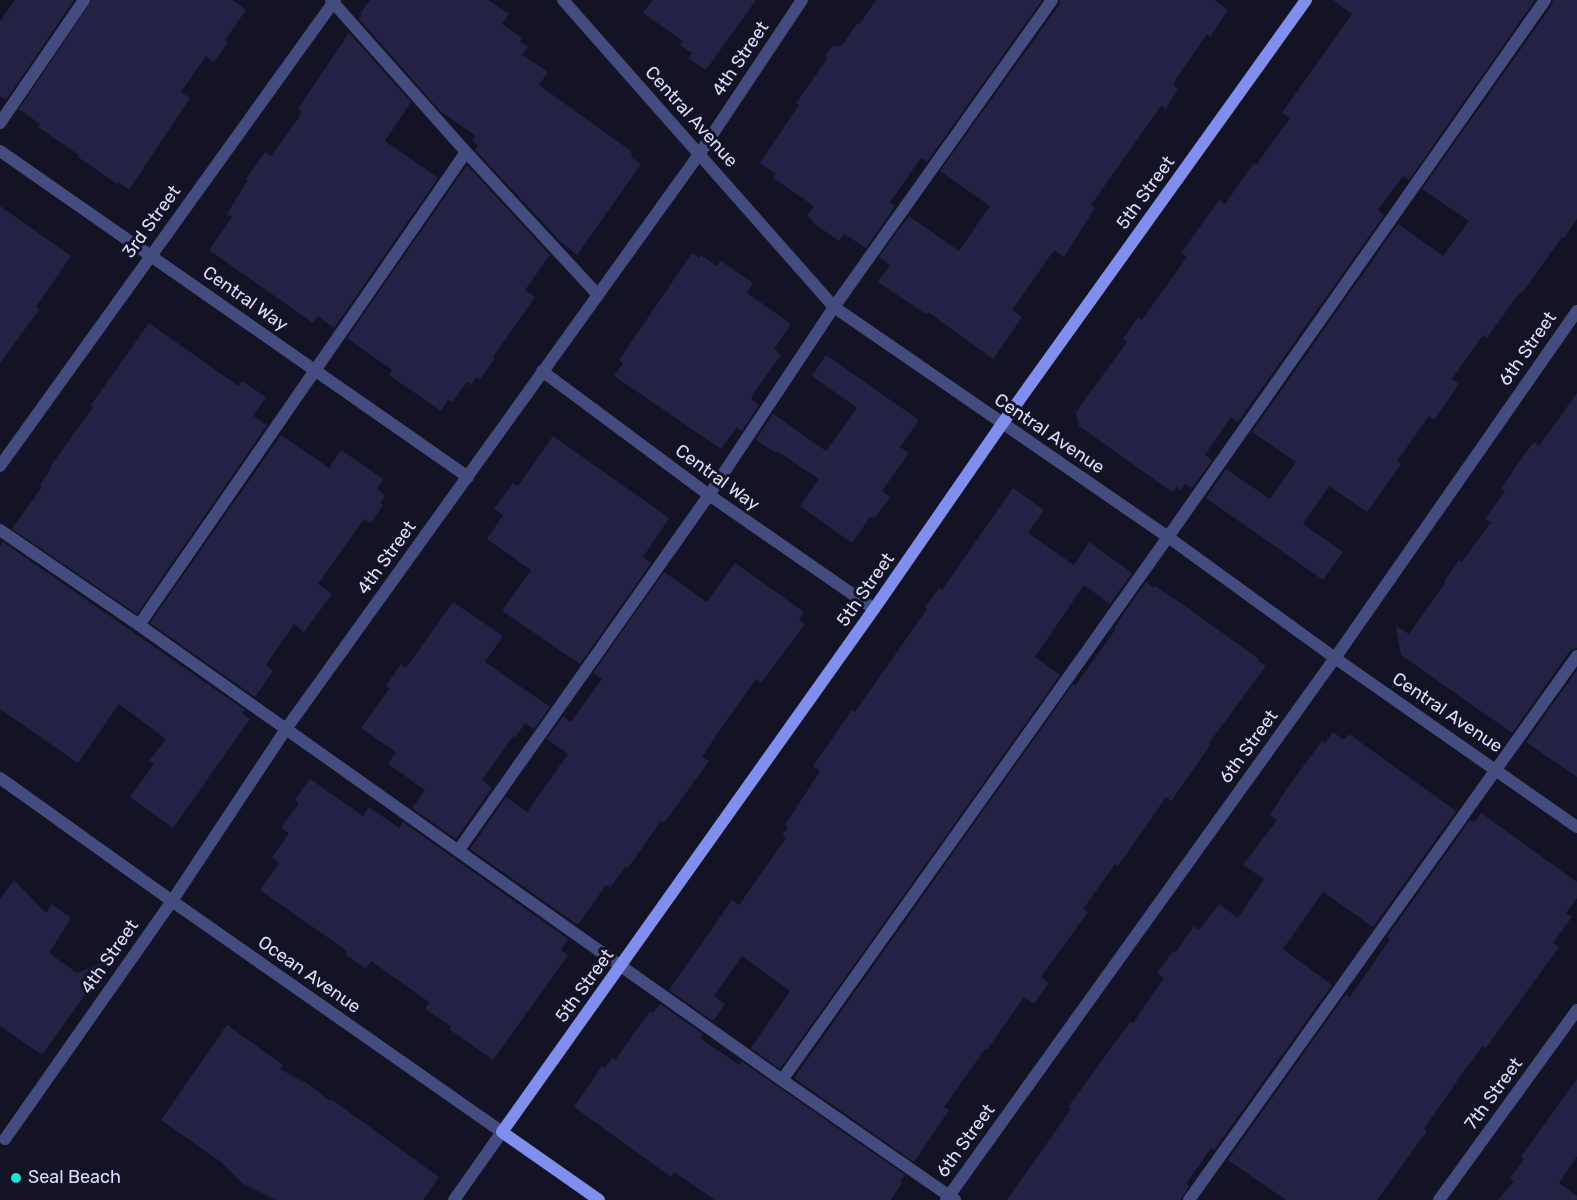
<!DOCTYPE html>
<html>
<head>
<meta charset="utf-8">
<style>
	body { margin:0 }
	canvas { display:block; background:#131325 }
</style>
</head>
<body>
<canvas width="1577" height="1200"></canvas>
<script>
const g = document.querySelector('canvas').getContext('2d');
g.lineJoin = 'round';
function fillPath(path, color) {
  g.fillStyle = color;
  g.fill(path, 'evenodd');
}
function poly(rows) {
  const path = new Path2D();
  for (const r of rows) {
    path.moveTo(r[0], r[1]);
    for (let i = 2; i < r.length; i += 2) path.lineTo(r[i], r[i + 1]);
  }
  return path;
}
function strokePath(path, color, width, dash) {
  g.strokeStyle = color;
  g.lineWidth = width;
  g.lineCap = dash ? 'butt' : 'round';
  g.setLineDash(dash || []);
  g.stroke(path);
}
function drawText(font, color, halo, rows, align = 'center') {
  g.font = font + ' Rubik,sans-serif';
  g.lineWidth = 6;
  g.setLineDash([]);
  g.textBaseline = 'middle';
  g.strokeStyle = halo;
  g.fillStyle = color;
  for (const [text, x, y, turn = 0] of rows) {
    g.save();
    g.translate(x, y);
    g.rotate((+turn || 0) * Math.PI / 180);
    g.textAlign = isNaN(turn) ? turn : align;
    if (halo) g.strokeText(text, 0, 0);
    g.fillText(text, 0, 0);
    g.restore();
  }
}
fillPath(poly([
	[15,0,74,0,6,100,0,96,0,21],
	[92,0,232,0,246,10,225,40,228,42,214,62,206,56,181,92,190,98,129,190,118,182,117,184,78,157,79,155,38,127,40,124,19,109],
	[370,0,488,0,509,14,502,24,522,38,520,42,528,47,522,55,548,72,539,85,631,151,632,158,641,164,577,255,560,241,475,150,478,145,472,141,476,136,440,111,359,19,362,15,360,14],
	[653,0,756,0,706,70,688,58,692,53,680,45,683,41,643,13],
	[876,0,1042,0,927,162,921,158,890,202,895,206,866,248,844,234,839,241,812,222,813,221,807,216,814,206,773,178,776,174,760,163,799,105,796,103,827,59,826,54,833,46,842,46,857,23,859,25],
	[1060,0,1214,0,1228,10,1210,37,1207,34,1178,76,1173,85,1178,88,1166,109,1161,106,1091,205,1095,208,1064,257,1054,250,1012,310,1022,317,993,359,928,312,926,314,878,282,890,265,879,257,909,216,959,251,990,206,940,171,1059,5],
	[1333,0,1535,0,1409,180,1403,176,1378,210,1384,215,1238,422,1231,417,1205,455,1212,460,1192,488,1185,484,1181,490,1177,487,1172,492,1079,426,1076,412,1127,342,1123,339,1138,317,1142,320,1187,257,1181,253,1219,200,1225,204,1254,163,1256,165,1290,118,1282,113,1352,14],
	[1553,0,1577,0,1577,219,1564,238,1562,237,1522,293,1520,292,1487,338,1483,335,1452,379,1459,384,1434,420,1429,416,1397,461,1401,464,1367,512,1329,486,1303,524,1343,552,1323,580,1206,498,1226,469,1270,499,1296,462,1252,432,1398,224,1443,256,1469,221,1422,189,1552,5],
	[349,33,411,102,385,141,438,178,334,328,318,316,313,323,209,250,232,217,227,214,248,180,246,179,265,152,271,156,300,116,299,115,302,111,298,109],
	[467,165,550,255,525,290,535,297,493,357,495,358,480,379,476,377,471,385,467,382,452,402,448,400,441,411,389,375,392,370,347,338],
	[0,206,71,256,36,307,39,310,0,363],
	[692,253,699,258,701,255,717,266,721,261,753,283,747,293,791,324,774,349,781,355,753,394,751,399,759,405,742,431,737,427,721,449,614,376,623,363,619,360],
	[149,323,238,386,242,381,266,397,253,416,267,425,137,614,12,529,42,487,40,485,51,468,50,467,93,407,91,405],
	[826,355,919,420,900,447,909,453,882,491,890,497,874,519,870,517,852,543,800,506,819,479,777,451,776,453,756,440,773,414,826,451,857,408,812,376],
	[1577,393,1577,648,1570,651,1512,733,1401,655,1396,626,1409,634,1445,583,1444,582,1459,560,1462,562,1491,522,1485,519,1505,491,1501,489,1519,462,1534,442,1539,446],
	[281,435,329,468,341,450,383,479,377,489,385,495,380,503,383,505,371,523,364,519,318,584,332,594,304,632,294,624,266,665,273,671,255,697,150,623],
	[553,436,669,518,643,557,651,563,580,664,502,611,531,570,487,539,503,515,494,509,513,483,518,486],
	[1013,488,1044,510,1028,533,1074,565,1089,542,1132,573,1110,604,1084,585,1035,657,1060,675,780,1069,751,1048,790,991,742,956,714,996,725,1004,713,1021,669,990,732,900,739,905,786,838,782,835,788,827,785,825,820,771,813,766,852,710,855,712,927,609,925,607,939,588,942,590],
	[3,542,245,710,242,714,250,719,173,828,130,797,154,764,149,761,166,739,119,704,78,763,0,709,0,546],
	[735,563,804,612,799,620,805,624,761,683,756,679,719,731,702,757,709,761,664,823,661,821,628,868,625,867,610,888,606,885,578,925,470,849,506,797,527,812,568,754,547,739,563,716,571,722,602,679,593,673,664,572,707,602],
	[1146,582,1154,588,1155,586,1185,606,1259,659,1258,661,1266,666,1209,743,1211,744,1171,801,1166,797,1118,866,1115,864,1083,909,1088,912,1041,977,1049,983,1034,1004,1024,997,987,1050,985,1049,944,1107,949,1110,914,1162,794,1078,1073,684,1075,686,1115,630,1114,629,1124,613],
	[453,602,503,636,485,662,550,707,534,729,525,723,515,738,513,736,482,780,492,788,456,839,412,808,425,790,388,764,396,752,361,728,390,688,386,686,401,664,406,668],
	[1577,670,1577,777,1526,742],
	[1333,732,1344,740,1349,734,1456,811,1373,927,1323,892,1283,949,1332,985,1214,1150,1211,1148,1186,1184,1189,1186,1181,1200,1007,1200,1071,1109,1068,1107,1130,1022,1133,1023,1164,978,1157,973,1173,951,1175,953,1194,926,1199,930,1219,904,1238,918,1264,879,1243,865,1277,820,1270,815,1288,787,1322,741,1325,743],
	[310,779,363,816,369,807,399,828,403,822,568,939,561,950,568,955,493,1060,449,1029,451,1026,425,1009,429,1002,371,961,366,969,345,954,347,951,260,890,279,863,272,858,289,833,281,828,299,803,295,800],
	[1481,813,1577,882,1577,898,1566,913,1572,917,1553,943,1559,947,1486,1048,1483,1046,1464,1071,1424,1129,1427,1131,1377,1200,1286,1200,1228,1160,1346,994,1350,997,1390,939,1387,937,1470,820,1474,823],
	[14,880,46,913,52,904,71,918,49,953,77,973,104,962,86,989,88,990,42,1055,0,1026,0,899],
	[660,1004,703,1034,700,1038,739,1065,741,1061,905,1175,900,1182,902,1183,891,1200,715,1200,674,1172,671,1177,574,1107,602,1066,605,1068,612,1058,615,1060,650,1011,653,1013],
	[227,1025,283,1065,280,1069,308,1084,330,1101,331,1099,439,1177,423,1200,276,1200,242,1183,221,1162,161,1120],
	[1577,1079,1577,1156,1559,1183,1577,1196,1577,1200,1498,1200,1514,1181,1510,1178,1524,1159,1521,1157]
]), '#232144');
strokePath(poly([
	[331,0,466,152,598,295],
	[0,123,84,0],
	[0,530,139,625,782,1080,955,1200],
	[139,625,466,152],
	[458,851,709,495,834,307,1052,0],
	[782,1080,1168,537,1545,0],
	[1189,1200,1577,656]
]), '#444b7e', 12);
strokePath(poly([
	[0,151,468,477],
	[542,371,709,495,874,609],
	[0,466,335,0],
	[5,1139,172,901,286,729,700,153,802,0],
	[946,1200,1335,658,1577,311],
	[1439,1200,1577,1010]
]), '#444b7e', 12);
strokePath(poly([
	[563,0,834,307,1168,537,1335,658,1577,827],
	[0,778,172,901,502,1132,454,1200]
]), '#444b7e', 12);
strokePath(poly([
	[599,1200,502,1132,874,609,1002,424,1306,0]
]), '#808eed', 12);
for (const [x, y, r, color] of [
	[16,1178,6,"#22e0d5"]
]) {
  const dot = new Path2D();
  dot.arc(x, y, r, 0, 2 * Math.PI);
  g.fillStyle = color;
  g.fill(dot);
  strokePath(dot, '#131325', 2);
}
drawText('18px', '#dcddfa', '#131325', [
	["4th Street",741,59,-56],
	["Central Avenue",691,117,48],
	["5th Street",1146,193,-54],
	["3rd Street",152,222,-54],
	["Central Way",245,299,35],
	["6th Street",1528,349,-55],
	["Central Avenue",1049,434,34],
	["Central Way",717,478,36],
	["4th Street",387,558,-54],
	["5th Street",866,590,-55],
	["Central Avenue",1447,713,34],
	["6th Street",1249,747,-54],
	["4th Street",110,957,-55],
	["Ocean Avenue",309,975,35],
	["5th Street",585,986,-54],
	["7th Street",1494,1094,-54],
	["6th Street",966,1141,-54]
]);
drawText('18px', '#dcddfa', '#131325', [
	["Seal Beach",28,1178]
], 'left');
</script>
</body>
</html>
